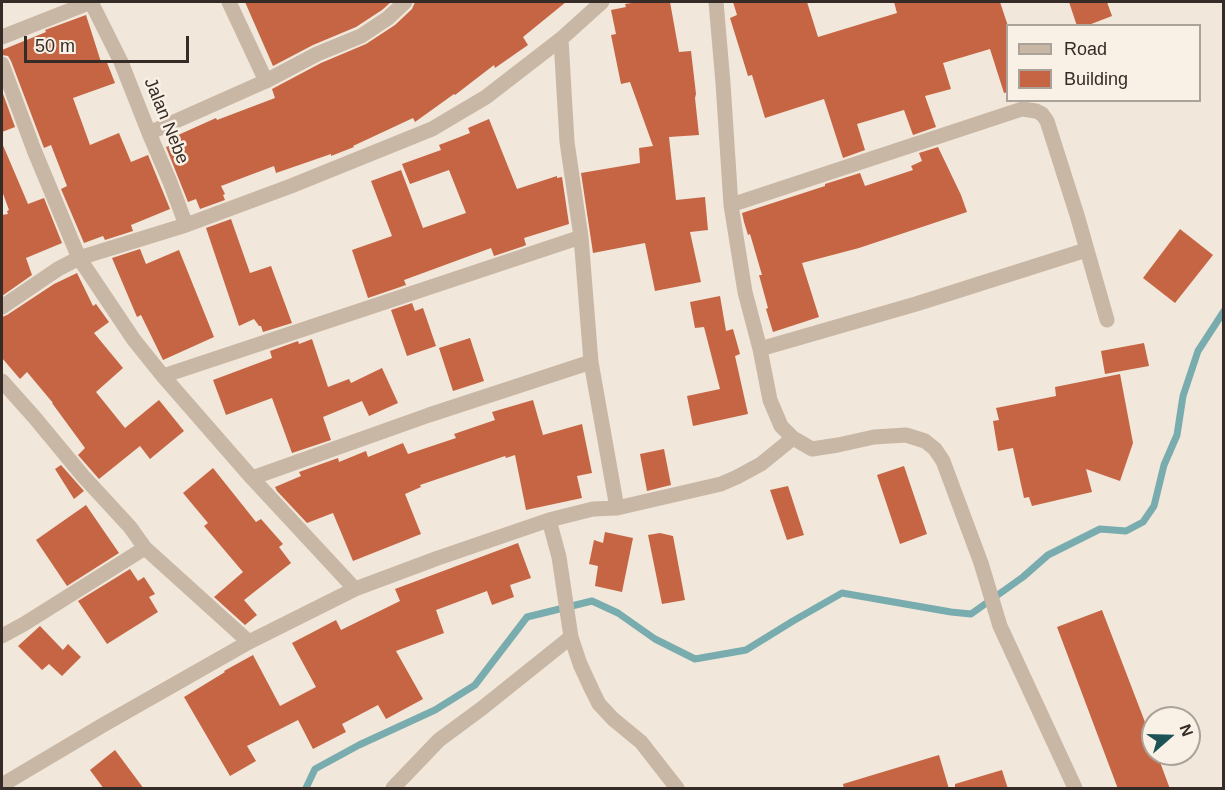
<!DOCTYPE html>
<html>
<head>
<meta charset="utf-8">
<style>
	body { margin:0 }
	#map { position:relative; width:1225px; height:790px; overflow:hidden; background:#f1e7da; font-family:Helvetica,sans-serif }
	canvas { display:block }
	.frame { position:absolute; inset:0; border:3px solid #362c27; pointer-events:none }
	.legend { position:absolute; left:1006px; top:24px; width:195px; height:78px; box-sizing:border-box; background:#f9f1e6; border:2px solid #aba29a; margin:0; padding:8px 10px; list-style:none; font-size:18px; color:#362c27 }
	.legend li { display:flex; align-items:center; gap:12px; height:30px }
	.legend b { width:30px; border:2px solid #aba29a }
	.north { position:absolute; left:1141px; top:706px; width:60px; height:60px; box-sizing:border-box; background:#f9f1e6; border:2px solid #aba29a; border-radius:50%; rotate:70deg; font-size:16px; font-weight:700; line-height:24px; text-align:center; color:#362c27 }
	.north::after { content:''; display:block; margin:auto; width:21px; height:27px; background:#1d5257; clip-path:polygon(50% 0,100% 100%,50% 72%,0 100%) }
	.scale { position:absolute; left:24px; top:36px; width:165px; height:27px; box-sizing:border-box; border:3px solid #362c27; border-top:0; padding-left:8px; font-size:18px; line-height:21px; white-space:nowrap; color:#362c27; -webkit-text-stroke:4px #f9f1e6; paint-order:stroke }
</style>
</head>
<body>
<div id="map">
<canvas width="1225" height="790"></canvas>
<div class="frame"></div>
<ul class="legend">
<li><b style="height:8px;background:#c9b7a6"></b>Road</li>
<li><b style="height:16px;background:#c66544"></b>Building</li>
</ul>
<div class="north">N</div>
<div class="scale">50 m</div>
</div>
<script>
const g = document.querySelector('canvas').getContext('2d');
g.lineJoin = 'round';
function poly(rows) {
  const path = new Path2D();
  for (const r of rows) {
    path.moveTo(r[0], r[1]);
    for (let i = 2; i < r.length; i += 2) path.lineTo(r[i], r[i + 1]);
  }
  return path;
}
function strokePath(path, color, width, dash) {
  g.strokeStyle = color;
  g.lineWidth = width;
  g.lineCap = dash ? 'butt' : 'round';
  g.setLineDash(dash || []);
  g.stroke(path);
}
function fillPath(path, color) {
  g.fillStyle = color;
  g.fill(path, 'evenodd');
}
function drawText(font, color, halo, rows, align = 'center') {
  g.font = font + ' Helvetica,sans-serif';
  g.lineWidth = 5;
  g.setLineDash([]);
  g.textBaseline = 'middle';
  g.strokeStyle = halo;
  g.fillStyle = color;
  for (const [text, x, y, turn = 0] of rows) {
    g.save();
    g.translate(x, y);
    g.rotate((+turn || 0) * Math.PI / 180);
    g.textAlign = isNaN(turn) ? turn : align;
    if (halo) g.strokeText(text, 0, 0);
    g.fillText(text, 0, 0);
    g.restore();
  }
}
strokePath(poly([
	[306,788,315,769,359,745,435,710,475,685,527,617,592,601,618,613,655,639,695,659,746,650,793,621,842,593,951,612,971,614,1023,577,1048,555,1100,529,1126,531,1143,522,1154,506,1164,465,1177,435,1183,396,1198,351,1224,311]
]), '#79acae', 7);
fillPath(poly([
	[245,2,391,2,382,10,356,27,313,45,273,66],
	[415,2,566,2,523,37,528,45,495,68,494,65,455,95,454,94,415,122,413,118,353,146,354,147,331,156,331,154,276,173,274,166,221,186,225,194,223,195,225,200,200,209,196,199,188,202,166,147,169,146,167,140,216,118,217,120,275,98,272,89,321,63,366,44,395,25,412,9],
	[638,2,670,2,679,52,691,51,696,94,695,98,699,135,669,137,676,200,705,197,708,230,690,232,701,282,655,291,645,243,593,253,581,173,640,163,639,148,653,146,630,82,621,84,611,35,616,34,611,10,626,7,625,4],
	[733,2,807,2,818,37,897,13,894,2,1000,2,1008,26,1008,92,1004,93,990,49,943,63,951,89,925,96,936,127,913,135,904,110,857,124,865,150,843,158,824,99,765,118,752,75,748,76,730,18,737,15],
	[1069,2,1107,2,1112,16,1086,26,1077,26],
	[86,15,101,62,106,60,115,83,73,98,90,145,119,133,131,162,148,155,170,209,131,225,133,231,105,240,103,236,84,243,61,189,67,186,51,145,44,148,11,61,8,56,2,55,2,50,46,32,45,30],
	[2,91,15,127,2,132],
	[489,119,517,189,557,176,557,178,562,177,569,224,524,238,526,245,524,246,494,256,491,248,404,280,406,285,368,298,352,250,392,236,371,181,401,170,423,228,466,213,449,170,410,184,402,164,441,150,439,145,470,133,468,128],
	[2,143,28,204,44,198,62,243,26,258,32,275,2,296,2,215,8,214,7,211,9,210,2,191],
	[938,147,961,195,967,212,859,248,802,263,819,317,773,332,766,309,768,308,759,275,762,275,750,234,748,235,744,222,742,213,825,186,825,184,860,173,865,186,913,170,911,166,922,161,919,153],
	[231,219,250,273,271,266,292,323,263,332,261,326,259,326,254,319,239,326,206,228],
	[1180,229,1213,255,1175,303,1143,278],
	[140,249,146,264,179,250,214,337,163,360,141,315,137,317,112,258],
	[77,273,93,306,96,304,109,322,94,333,123,368,96,392,125,428,159,400,184,431,150,459,140,446,99,479,78,455,85,448,52,403,53,403,27,372,20,379,2,358,2,317,7,315,54,284],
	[720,296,726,331,733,329,740,354,735,356,748,414,693,426,687,396,720,389,704,327,695,328,690,302],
	[412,303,415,311,423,308,436,346,407,356,391,310],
	[470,338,484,381,453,391,439,348],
	[312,339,328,387,349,379,351,383,382,368,398,403,369,416,362,401,323,417,331,440,292,453,272,398,226,415,213,380,272,358,270,351,298,341,299,344],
	[1144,343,1149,366,1105,374,1101,351],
	[1120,374,1133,443,1120,481,1086,469,1092,492,1032,506,1029,497,1024,498,1013,448,998,451,993,421,999,420,996,408,1056,396,1055,387],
	[533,400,543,435,582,424,592,473,577,476,582,498,526,510,515,455,506,458,505,456,420,485,421,487,405,494,421,534,353,561,333,513,307,523,277,491,275,487,301,476,299,472,338,458,339,462,366,451,368,457,403,443,408,454,456,438,454,434,495,420,492,412],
	[664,449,671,485,647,491,640,454],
	[61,465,84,491,74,499,55,469],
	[904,466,927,534,900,544,877,475],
	[213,468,256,522,261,519,283,544,279,547,291,563,244,600,257,615,245,625,214,597,243,572,204,526,208,523,183,493],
	[788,486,804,535,787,540,770,490],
	[86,505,119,553,67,586,36,540],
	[605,532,633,538,622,592,595,586,598,566,589,564,594,540,603,543],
	[660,533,673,536,685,600,662,604,648,535],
	[518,543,531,578,510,585,514,597,492,605,487,591,436,610,444,633,396,651,423,699,386,719,378,705,342,724,346,732,313,749,298,720,247,746,256,761,230,776,184,697,225,672,224,671,253,655,280,706,316,687,292,643,336,620,341,630,400,601,395,589],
	[130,569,138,581,144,577,155,594,149,597,158,612,107,644,78,601],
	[1102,610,1153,743,1153,754,1157,754,1170,789,1118,789,1057,627],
	[40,626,63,650,68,644,81,657,62,676,49,664,42,670,18,646],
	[115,750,144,789,104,789,90,770],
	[939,755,949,789,844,789,843,784],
	[1002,770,1008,789,955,789,955,784]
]), '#c66544');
strokePath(poly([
	[93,2,91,2,121,62,149,133,170,182,186,225],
	[229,2,266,81],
	[716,2,723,83,731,205,745,292,760,349,770,400,781,426,793,438,812,449,838,445,874,437,906,435,925,441,935,449,943,461,981,563,1000,626,1075,788],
	[2,37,91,2],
	[561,39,567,142,581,237,591,362,617,508],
	[2,64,34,150,79,258,134,340,163,376,252,478,355,589],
	[149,133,266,81,317,54,361,36,388,18,405,2],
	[731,205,1022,109,1036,111,1042,114,1047,121,1077,215,1107,320],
	[2,307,58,269,79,258,186,225,291,186,432,129,486,97,561,39,602,2],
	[760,349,916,304,1086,250],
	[163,376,581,237],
	[2,381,35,418,83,476,130,527,145,548,249,642],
	[252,478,429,415,591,362],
	[549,520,559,557,571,637,580,664,592,690,599,704,613,719,641,742,677,788],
	[2,636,24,624,145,548],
	[2,785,103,725,249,642,355,589,438,558,549,520,593,509,617,508,721,484,737,477,761,464,793,438],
	[393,788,439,740,481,709,571,637]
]), '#c9b7a6', 15);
drawText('18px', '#362c27', '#f9f1e6', [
	["Jalan Nebe",166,121,68]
]);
</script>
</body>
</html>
